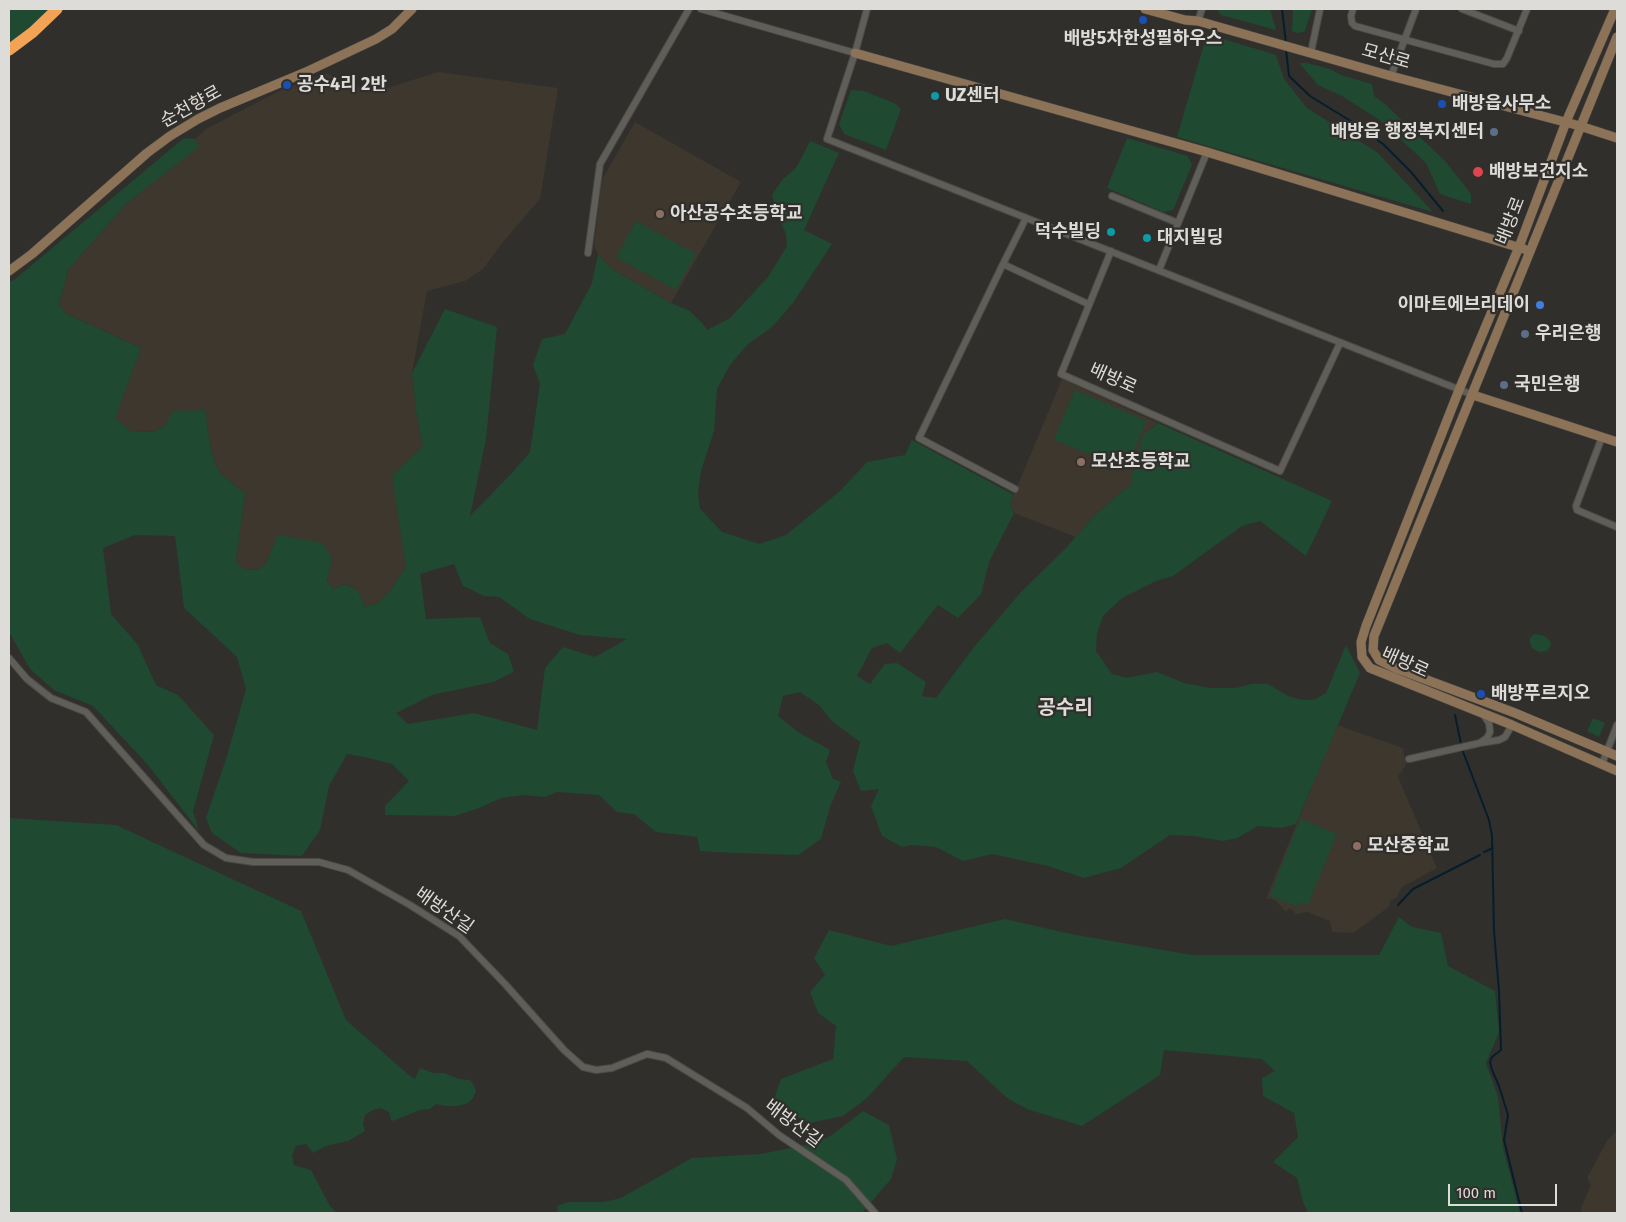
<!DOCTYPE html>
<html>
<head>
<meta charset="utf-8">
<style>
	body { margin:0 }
	#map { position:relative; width:1626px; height:1222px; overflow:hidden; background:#312f2b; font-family:"Fira Sans",sans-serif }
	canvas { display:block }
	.frame { position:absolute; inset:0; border:10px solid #dddcd9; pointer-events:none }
	.scale { position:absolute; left:1448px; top:1184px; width:109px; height:22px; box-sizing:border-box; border:2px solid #dddcd9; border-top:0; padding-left:6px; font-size:15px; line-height:18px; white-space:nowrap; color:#dddcd9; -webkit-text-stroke:4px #312f2b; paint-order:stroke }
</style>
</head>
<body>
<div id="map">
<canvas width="1626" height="1222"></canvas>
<div class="frame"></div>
<div class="scale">100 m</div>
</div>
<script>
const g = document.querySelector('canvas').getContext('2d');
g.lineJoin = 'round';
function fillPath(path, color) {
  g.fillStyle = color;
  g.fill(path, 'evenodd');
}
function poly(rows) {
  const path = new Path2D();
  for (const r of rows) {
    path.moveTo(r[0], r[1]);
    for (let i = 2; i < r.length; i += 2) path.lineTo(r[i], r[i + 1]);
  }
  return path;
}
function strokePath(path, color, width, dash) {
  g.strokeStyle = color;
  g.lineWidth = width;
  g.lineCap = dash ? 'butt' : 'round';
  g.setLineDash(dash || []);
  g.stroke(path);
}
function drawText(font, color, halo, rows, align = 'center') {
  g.font = font + ' "Fira Sans","Noto Sans KR",sans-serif';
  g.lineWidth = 4.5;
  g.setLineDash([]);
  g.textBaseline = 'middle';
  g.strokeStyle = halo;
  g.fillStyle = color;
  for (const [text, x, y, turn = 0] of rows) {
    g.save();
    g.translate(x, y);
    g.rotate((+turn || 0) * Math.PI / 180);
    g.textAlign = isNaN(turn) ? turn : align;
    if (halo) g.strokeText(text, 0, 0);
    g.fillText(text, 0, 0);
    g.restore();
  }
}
fillPath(poly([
	[438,72,558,88,540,199,503,242,483,269,465,281,427,291,412,373,416,412,423,446,406,567,389,592,378,603,365,607,358,590,345,584,334,589,327,581,332,559,279,535,265,565,257,570,244,569,237,563,236,560,245,494,219,472,211,451,205,411,166,425,154,432,130,431,114,419,141,348,65,313,59,304,68,270,127,203,198,147,195,139,206,129,283,89,327,73,350,86,381,90],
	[635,122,741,182,671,303,610,268,598,254,594,246,602,180],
	[1062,379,1158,423,1152,427,1132,474,1133,485,1126,488,1096,514,1076,537,1014,513,1010,504],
	[1337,725,1403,748,1406,765,1398,777,1437,868,1402,887,1396,898,1390,901,1389,907,1353,933,1332,932,1330,921,1307,912,1296,914,1290,908,1286,912,1276,901,1269,898,1266,899],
	[1617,1130,1617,1213,1582,1213,1581,1208,1591,1185,1587,1178,1607,1141]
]), '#3d372e');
fillPath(poly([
	[9,9,49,9,39,20,9,44],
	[1217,9,1270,9,1276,30,1221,15],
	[1293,9,1312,9,1305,31,1303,32,1297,33,1292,31],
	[1207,34,1276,55,1284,79,1307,108,1378,153,1433,212,1177,137],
	[1299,63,1307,63,1330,69,1341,75,1372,84,1374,96,1385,104,1446,162,1471,194,1471,204,1440,194,1426,163,1381,121,1342,96,1318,85],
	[851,90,864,91,894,103,901,109,886,150,844,134,839,124],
	[184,138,195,139,199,147,127,203,68,270,59,304,65,313,141,348,115,418,130,431,154,432,166,425,172,411,205,410,211,451,219,472,245,494,236,560,237,563,244,569,257,570,265,565,278,535,323,543,332,559,327,581,334,589,345,584,358,590,365,607,378,603,389,592,406,567,392,476,423,446,416,412,412,373,445,309,497,327,486,439,470,516,511,474,530,452,540,384,533,365,542,339,565,334,592,283,598,254,610,268,671,303,690,311,702,323,707,330,730,318,768,277,787,246,786,234,775,210,772,195,782,180,796,168,810,141,839,153,804,230,832,244,793,303,772,327,748,344,730,365,717,389,714,431,701,471,698,493,700,509,722,532,759,544,786,535,840,491,867,462,905,455,912,440,1014,495,1010,504,1014,513,989,562,981,594,958,618,938,605,900,653,887,643,872,648,857,676,870,684,885,664,897,663,926,682,922,696,936,698,974,647,1021,592,1065,549,1096,514,1126,488,1132,485,1132,474,1143,435,1158,423,1332,501,1306,556,1260,521,1242,526,1173,576,1156,581,1122,598,1103,616,1097,633,1096,651,1112,674,1126,678,1157,672,1184,683,1210,688,1236,688,1251,684,1268,684,1288,696,1302,700,1314,700,1326,693,1346,645,1360,673,1296,824,1282,828,1258,826,1237,838,1223,841,1194,836,1170,835,1121,868,1084,878,1048,866,992,854,963,861,936,847,911,845,902,847,882,836,871,806,879,789,861,791,853,771,860,742,832,721,820,706,800,692,783,696,778,716,798,732,830,750,826,762,833,779,841,782,830,807,821,839,798,855,734,853,700,851,697,837,656,832,634,814,617,812,599,795,557,792,545,797,523,795,501,798,479,808,455,816,385,815,385,806,409,781,392,764,365,757,347,754,329,786,320,830,302,856,241,853,212,833,206,818,227,756,246,689,237,657,184,608,175,536,135,535,103,548,111,614,138,645,156,685,178,695,214,735,193,811,199,831,148,765,93,706,54,690,30,669,9,632,9,282,14,280],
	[454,564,463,586,484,596,499,597,530,619,580,635,627,639,595,657,563,647,545,668,537,730,474,713,408,724,396,713,432,695,493,682,514,672,508,654,490,643,480,617,426,619,420,574],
	[1127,138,1188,156,1192,165,1173,210,1163,212,1107,188],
	[636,221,696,254,676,290,616,257],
	[1075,390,1146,421,1127,469,1054,440],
	[1538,634,1546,637,1551,642,1550,647,1547,651,1539,652,1532,648,1530,643,1530,638,1533,635],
	[1593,718,1605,723,1599,737,1587,731],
	[9,818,116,825,301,911,346,1020,410,1076,415,1079,420,1068,433,1073,444,1073,459,1079,470,1080,473,1084,476,1091,473,1098,468,1103,458,1106,445,1106,436,1104,430,1109,420,1110,393,1121,391,1120,389,1112,380,1108,373,1110,365,1115,363,1124,365,1131,348,1141,326,1146,313,1153,306,1144,296,1146,292,1156,294,1165,311,1170,330,1206,337,1213,9,1213],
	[1301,819,1337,834,1308,905,1301,902,1299,907,1270,896,1296,829],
	[1399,917,1412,927,1441,933,1448,966,1495,991,1499,1032,1486,1063,1498,1097,1503,1148,1520,1213,1308,1213,1303,1202,1297,1178,1273,1162,1298,1137,1294,1113,1263,1096,1262,1078,1275,1071,1262,1059,1164,1050,1160,1075,1082,1126,1027,1109,1007,1098,967,1061,904,1057,866,1099,843,1116,810,1123,772,1105,781,1079,833,1059,836,1026,818,1013,810,992,825,975,814,958,829,930,891,946,1005,919,1071,934,1192,955,1379,955],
	[863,1111,889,1125,897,1159,891,1179,862,1213,558,1213,557,1206,568,1202,604,1202,621,1198,692,1158,761,1154,815,1143,832,1135]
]), '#1f4931');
strokePath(poly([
	[1282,9,1286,43],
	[1286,50,1289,76,1310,96,1349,120,1383,144,1411,172,1443,211],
	[1455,715,1461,744],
	[1462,749,1489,820,1492,836,1494,931,1499,991,1501,1050,1492,1057,1490,1062,1492,1070,1499,1086,1508,1115,1504,1140,1522,1213],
	[1484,852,1493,848],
	[1398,905,1413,889,1480,855]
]), '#051e2d', 2);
const street = poly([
	[701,9,855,53],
	[867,9,855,53,827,139,1473,395],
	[1353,9,1351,16,1352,23,1355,26,1494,64,1503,64,1507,58,1527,9],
	[1462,9,1519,31],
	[1198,21,1202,9],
	[1311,52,1320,9],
	[1391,76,1416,9],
	[1112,196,1178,223],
	[1111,251,1061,374,1280,471,1340,343],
	[588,253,600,164,689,9],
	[1003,264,1026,218],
	[1159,270,1207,152],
	[1602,437,1576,506,1577,510,1617,527],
	[1015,489,919,438,1003,264,1088,304],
	[9,658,27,679,51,698,86,712,204,845,226,858,253,862,319,862,348,870,410,905,459,936,505,984,564,1050,583,1067,596,1070,612,1068,647,1054,666,1058,747,1108,779,1135,846,1180,875,1213],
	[1481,742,1487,738,1490,732,1489,723,1483,714],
	[1409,759,1480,743,1499,740,1505,737,1512,725],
	[1602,764,1617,725]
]);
const secondary = poly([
	[1145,9,1185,20,1198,21,1391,76,1580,126,1617,138],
	[1615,9,1566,122,1519,247,1459,390,1366,626,1361,642,1362,657,1370,668,1512,725,1617,771],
	[1617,37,1374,636,1373,650,1379,660,1395,668,1515,713,1617,756],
	[855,53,1207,152,1524,249],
	[9,271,32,254,147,153,170,136,198,119,220,108,306,72,376,39,392,29,412,9],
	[1473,395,1617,442]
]);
const highway = poly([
	[9,50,33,32,57,9]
]);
strokePath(street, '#4c4a46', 8);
strokePath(secondary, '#4c4a46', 10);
strokePath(highway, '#4c4a46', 12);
strokePath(street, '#605e59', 6);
strokePath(secondary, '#8c7358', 9);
strokePath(highway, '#f2a356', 11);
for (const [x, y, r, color] of [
	[1143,20,5,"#1a4fb4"],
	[287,85,5,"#1a4fb4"],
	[935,96,5,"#0f9aa8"],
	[1442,104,5,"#1a4fb4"],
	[1494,132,5,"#5c6f8a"],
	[1478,172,6,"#e0444e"],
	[660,214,5,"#8d6e63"],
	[1111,232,5,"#0f9aa8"],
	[1147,238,5,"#0f9aa8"],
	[1540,305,5,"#3f7fe0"],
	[1525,334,5,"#5c6f8a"],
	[1504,385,5,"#5c6f8a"],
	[1081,462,5,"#8d6e63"],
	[1481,694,5,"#1a4fb4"],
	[1357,846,5,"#8d6e63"]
]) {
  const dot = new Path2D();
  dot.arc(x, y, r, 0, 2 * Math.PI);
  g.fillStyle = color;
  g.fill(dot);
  strokePath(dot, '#312f2b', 2);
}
drawText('bold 18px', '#dddcd9', '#312f2b', [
	["배방5차한성필하우스",1143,39,"center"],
	["공수4리 2반",297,85],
	["UZ센터",945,96],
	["배방읍사무소",1452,104],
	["배방읍 행정복지센터",1484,132,"right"],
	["배방보건지소",1489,172],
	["아산공수초등학교",670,214],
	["덕수빌딩",1101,232,"right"],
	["대지빌딩",1157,238],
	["이마트에브리데이",1530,305,"right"],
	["우리은행",1535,334],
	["국민은행",1514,385],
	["모산초등학교",1091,462],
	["배방푸르지오",1491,694],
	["모산중학교",1367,846]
], 'left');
drawText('18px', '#dddcd9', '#312f2b', [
	["모산로",1386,57,16],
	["순천향로",191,107,-29],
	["배방로",1511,221,-69],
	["배방로",1113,379,24],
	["배방로",1405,663,24],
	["배방산길",444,911,35],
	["배방산길",793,1124,37]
]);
drawText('bold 20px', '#dddcd9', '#312f2b', [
	["공수리",1065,708]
]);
</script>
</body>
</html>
